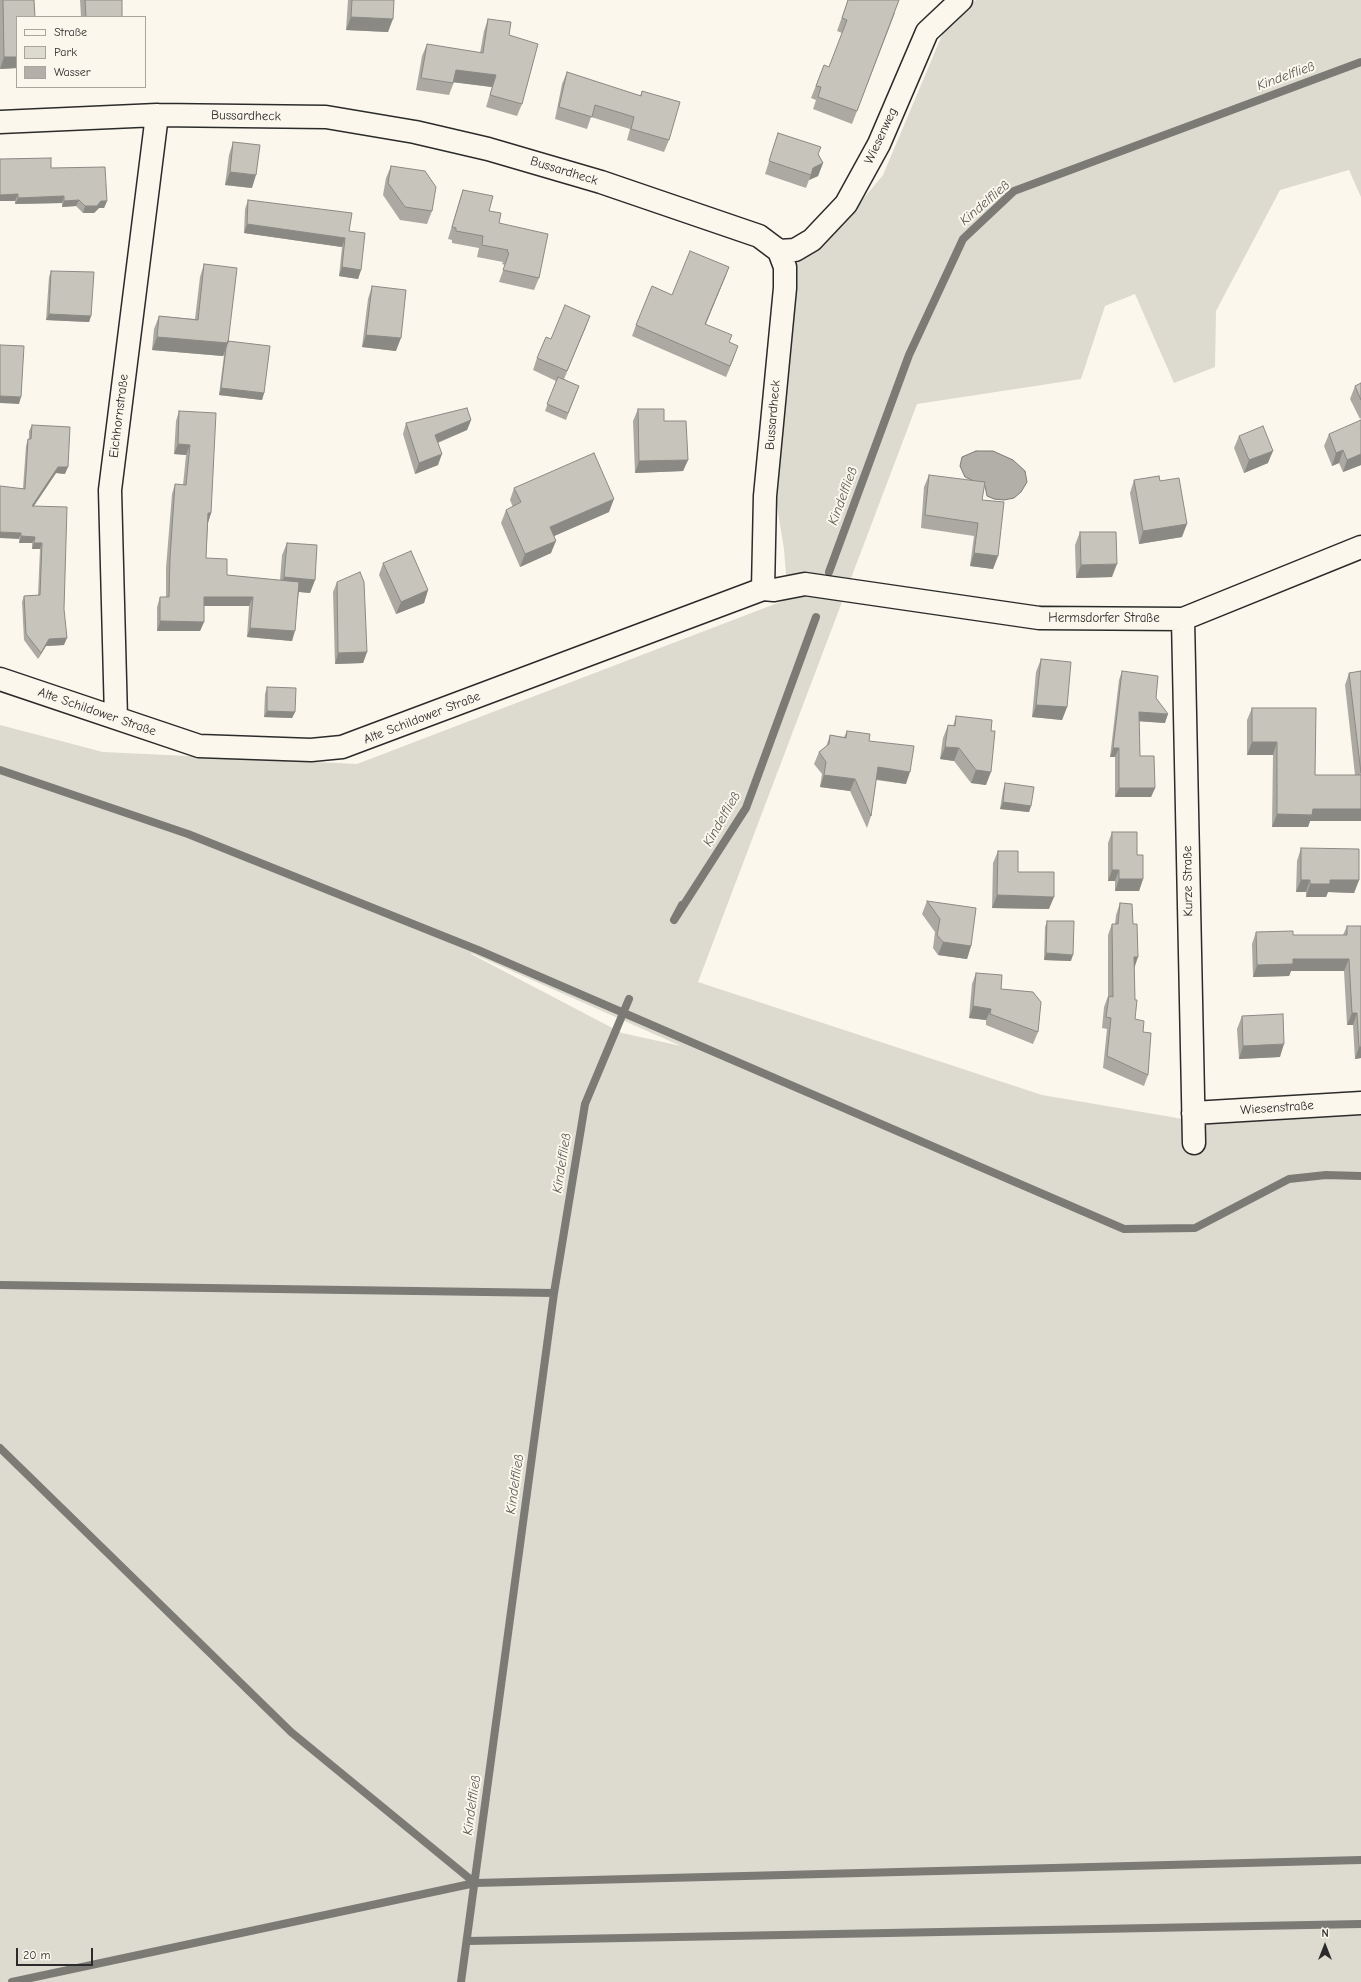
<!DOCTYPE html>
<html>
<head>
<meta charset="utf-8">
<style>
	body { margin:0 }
	#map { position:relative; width:1361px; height:1982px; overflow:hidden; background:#fbf7ec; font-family:"Comic Neue",sans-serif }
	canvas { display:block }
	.legend { position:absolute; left:16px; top:16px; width:130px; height:72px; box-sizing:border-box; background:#fbf7ec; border:1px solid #a8a59f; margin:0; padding:5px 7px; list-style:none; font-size:12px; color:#2b2b2b }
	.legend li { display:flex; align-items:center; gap:8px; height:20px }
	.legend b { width:20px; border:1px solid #a8a59f }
	.north { position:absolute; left:1305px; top:1926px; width:40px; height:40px; -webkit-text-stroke:3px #fbf7ec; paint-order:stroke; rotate:0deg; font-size:11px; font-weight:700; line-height:16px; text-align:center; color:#2b2b2b }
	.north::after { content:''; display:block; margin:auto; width:14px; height:18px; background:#2b2b2b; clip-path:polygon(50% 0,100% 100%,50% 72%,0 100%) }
	.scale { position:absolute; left:16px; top:1948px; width:77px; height:18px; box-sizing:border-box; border:2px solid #2b2b2b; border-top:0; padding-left:5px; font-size:12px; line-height:14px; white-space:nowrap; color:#2b2b2b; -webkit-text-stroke:3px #fbf7ec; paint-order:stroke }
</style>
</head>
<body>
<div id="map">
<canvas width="1361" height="1982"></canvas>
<ul class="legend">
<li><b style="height:5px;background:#fbf7ec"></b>Straße</li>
<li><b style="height:11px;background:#dddad0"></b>Park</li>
<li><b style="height:11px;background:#b1afa7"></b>Wasser</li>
</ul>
<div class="north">N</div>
<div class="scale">20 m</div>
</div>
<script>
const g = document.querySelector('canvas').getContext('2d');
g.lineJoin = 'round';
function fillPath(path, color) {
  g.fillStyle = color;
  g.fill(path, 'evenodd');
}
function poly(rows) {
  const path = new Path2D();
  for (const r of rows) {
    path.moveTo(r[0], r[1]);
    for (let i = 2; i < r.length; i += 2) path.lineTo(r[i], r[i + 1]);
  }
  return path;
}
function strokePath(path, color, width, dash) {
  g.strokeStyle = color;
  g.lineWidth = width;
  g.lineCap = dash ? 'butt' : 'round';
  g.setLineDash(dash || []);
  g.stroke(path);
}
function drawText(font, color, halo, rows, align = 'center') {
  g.font = font + ' "Comic Neue",sans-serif';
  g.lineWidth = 4;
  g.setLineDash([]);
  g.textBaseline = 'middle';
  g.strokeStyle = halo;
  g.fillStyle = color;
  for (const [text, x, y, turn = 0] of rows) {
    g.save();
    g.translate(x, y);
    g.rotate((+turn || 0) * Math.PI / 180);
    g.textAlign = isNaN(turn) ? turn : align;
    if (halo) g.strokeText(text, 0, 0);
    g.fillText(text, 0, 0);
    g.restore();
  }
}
fillPath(poly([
	[976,0,1361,0,1361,197,1349,170,1280,190,1216,311,1215,367,1174,383,1135,294,1105,306,1081,379,917,404,698,982,1042,1095,1189,1120,1361,1113,1361,1982,0,1982,0,725,103,752,357,764,788,599,784,549,776,500,797,263,819,247,848,217,883,175,945,28],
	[471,954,471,953,681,1046,622,1033]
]), '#dddad0');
const water = poly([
	[976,451,993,451,1013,460,1025,471,1027,482,1021,492,1014,498,1004,500,994,499,987,496,985,486,965,477,960,466,962,457,976,451]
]);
fillPath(water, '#b1afa7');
strokePath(water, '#7b7a75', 1);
strokePath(poly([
	[829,572,909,355,963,239,1014,191,1361,62],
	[0,770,188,834,478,950,1124,1229,1195,1228,1289,1179,1326,1175,1361,1176],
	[682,905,674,920,746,808,816,617],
	[0,1285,554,1293],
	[0,1448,291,1732,475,1883],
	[467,1941,1361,1924],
	[12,1982,475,1883,1361,1860],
	[461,1982,554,1293,585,1104,629,999]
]), '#7b7a75', 8);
const street = poly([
	[0,122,157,115,326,117,415,132,488,149,601,182,759,236,779,251,785,267,785,288,765,496,763,589],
	[779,251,795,250,812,240,846,204,879,144,927,32,961,0],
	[1183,619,1194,1143],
	[0,679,199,746,311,750,342,747,763,589,774,590,805,584,1039,618,1183,619,1361,547],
	[116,718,110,490,157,115],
	[1193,1113,1361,1103]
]);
strokePath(street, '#2b2b2b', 25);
strokePath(street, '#fbf7ec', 22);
fillPath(poly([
	[0,0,34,0,17,17,17,68,0,69],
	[80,0,122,0,122,17,81,17],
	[348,0,394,0,388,32,346,30],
	[848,0,895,13,852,124,813,109,816,100,811,98,824,65,829,67,842,33,837,31],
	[488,19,509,35,522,104,517,116,486,107,492,87,454,82,449,95,416,90,422,56,427,44,480,53,484,31],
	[567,72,640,96,642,91,669,140,664,152,627,140,630,129,591,117,587,129,555,119,562,84],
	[778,133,818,154,823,163,818,176,809,180,806,188,765,174],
	[233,142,252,188,225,185,229,155],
	[0,159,51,168,107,201,104,208,99,208,94,213,83,213,76,206,62,207,62,203,15,204,15,201,0,201],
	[391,166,432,211,427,224,400,220,383,195,386,178],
	[463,190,489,211,539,278,534,290,499,282,505,265,502,264,503,262,477,257,479,248,452,243,452,240,448,239,459,202],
	[248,200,349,231,361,270,358,279,339,276,342,247,244,233,245,209],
	[204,264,228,341,264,393,262,400,219,395,224,355,223,356,152,350,154,329,159,316,195,319,200,277],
	[729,267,706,324,729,342,734,357,726,377,632,336,636,325,672,295],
	[51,271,91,316,89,322,46,320,49,277],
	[372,286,396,351,362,347,368,299],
	[590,316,585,329,564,379,579,386,566,420,545,411,556,381,533,370,537,358,551,339],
	[1361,383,1361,418,1360,419,1350,399,1355,386],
	[638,409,664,421,688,460,683,471,635,473,633,421],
	[179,411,211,513,208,522,206,558,227,575,280,580,282,555,287,543,315,580,310,593,299,592,292,641,247,637,249,606,204,606,204,622,200,631,157,631,157,607,160,597,166,597,166,568,172,494,175,484,183,485,186,455,174,454,176,421],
	[471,420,467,430,438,443,438,465,415,474,403,434,406,423],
	[32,425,65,474,56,473,34,506,64,609,64,645,46,646,38,659,24,640,22,602,24,596,38,595,40,549,32,549,32,543,19,543,23,488,26,446,28,439,29,439,29,431],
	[1329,434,1361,465,1343,472,1339,463,1332,466,1324,446],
	[1239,436,1268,463,1244,473,1234,448],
	[929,475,982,500,998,556,993,569,970,566,974,536,921,528,924,487],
	[1134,480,1182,537,1139,544,1130,493],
	[514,488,609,512,554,536,551,553,520,567,501,523,506,510,513,507,510,500],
	[1080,532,1112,577,1076,578,1075,545],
	[383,563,428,590,424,603,396,614,379,575],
	[337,582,367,652,363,663,335,664,333,592],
	[1041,659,1067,707,1062,720,1032,717,1036,672],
	[1122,671,1165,723,1139,721,1140,756,1155,788,1151,797,1115,797,1115,757,1110,757,1119,680],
	[1361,671,1361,821,1310,821,1308,827,1272,827,1273,755,1247,755,1247,720,1252,708,1315,775,1355,775,1345,685,1349,673],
	[267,687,295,712,292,718,264,717,265,694],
	[956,716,991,731,986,785,971,783,954,761,940,759,943,738,948,725,953,726],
	[847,731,869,741,906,784,876,780,871,816,867,828,850,791,820,787,822,774,814,764,819,752,826,747,830,735,844,737],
	[1005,783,1031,806,1029,812,1000,809,1003,790],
	[1112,832,1143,879,1139,891,1115,891,1115,881,1108,881,1108,843],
	[1301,848,1359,880,1354,893,1328,892,1326,897,1306,897,1306,892,1296,892,1297,861],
	[998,851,1018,872,1049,909,992,908,993,863],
	[927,901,971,946,967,959,938,955,933,948,935,932,922,914],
	[1120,903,1134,968,1135,1019,1143,1032,1148,1075,1144,1086,1103,1068,1107,1029,1102,1028,1104,1007,1108,996,1108,935,1112,924,1115,924,1116,915],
	[1047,921,1071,961,1044,960,1045,927],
	[1347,926,1361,926,1361,1058,1355,1059,1353,1025,1347,1025,1344,971,1291,971,1289,976,1253,977,1252,944,1256,932,1293,935,1343,935],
	[976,973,1001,989,1038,1032,1033,1044,986,1025,986,1020,969,1018,972,984],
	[1242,1016,1280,1057,1239,1059,1237,1029]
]), '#aba9a2');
fillPath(poly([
	[351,17,393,19,388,32,346,30],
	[4,57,17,57,17,68,0,69],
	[456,70,496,75,492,87,451,82],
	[823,163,818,176,809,180,813,168],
	[230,172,256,175,252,188,225,185],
	[18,194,15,201,0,201,0,195],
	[64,196,62,203,15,204,18,198],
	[79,200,76,206,62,207,64,201],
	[101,201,107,201,104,208,99,208,94,213,83,213,85,206],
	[247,224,345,238,342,247,244,233],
	[342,267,361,270,358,279,339,276],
	[729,267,725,278,701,335,705,324],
	[49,314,91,316,89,322,46,320],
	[590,316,585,329,562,383,567,371],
	[366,335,401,338,396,351,362,347],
	[157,337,228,343,223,356,152,350],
	[738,346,734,357,726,377,730,366],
	[221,388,264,393,262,400,219,395],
	[0,396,21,397,19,404,0,403],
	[471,420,467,430,431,445,435,435],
	[178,444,190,445,186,455,174,454],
	[1343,450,1339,463,1332,466,1336,453],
	[1273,451,1268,463,1244,473,1249,460],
	[442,454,438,465,415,474,419,463],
	[1361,454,1361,465,1343,472,1347,460],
	[688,460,683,471,635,473,639,461],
	[58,467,68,467,65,474,56,473,29,513,32,506],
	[614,499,609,512,545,540,550,527],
	[208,513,211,513,208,523],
	[1187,524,1182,537,1139,544,1143,531],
	[0,532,21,533,19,539,0,538],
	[21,536,35,537,32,543,19,543],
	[556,541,551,553,520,567,525,554],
	[34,543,42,543,40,549,32,549],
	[974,553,998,556,993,569,970,566],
	[1117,564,1112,577,1076,578,1081,565],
	[284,577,315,580,310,593,280,590],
	[428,590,424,603,396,614,401,602],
	[204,597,253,597,249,606,201,606],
	[160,621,204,622,200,631,157,631],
	[250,628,295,631,292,641,247,637],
	[67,638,64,645,46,646,38,659,41,653,49,639],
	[367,652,363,663,335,664,338,653],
	[1036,705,1067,707,1062,720,1032,717],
	[267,711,295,712,292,718,264,717],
	[1139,712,1168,714,1165,723,1135,721],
	[1252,742,1277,742,1273,755,1247,755],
	[945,747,959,748,954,761,940,759],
	[1113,748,1119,748,1115,757,1110,757],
	[878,767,910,772,906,784,874,779],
	[976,770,991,772,986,785,971,783],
	[824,775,855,779,850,791,820,787],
	[1119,788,1155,788,1151,797,1115,797],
	[1003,802,1031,806,1029,812,1000,809],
	[1313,809,1361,809,1361,821,1310,821,1308,827,1272,827,1277,814],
	[1112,870,1119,870,1115,881,1108,881],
	[1119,879,1143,879,1139,891,1115,891],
	[1301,880,1310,880,1306,892,1296,892],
	[1330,880,1359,880,1354,893,1328,892,1326,897,1306,897,1310,884],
	[997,895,1054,897,1049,909,992,908],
	[943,942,971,946,967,959,938,955],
	[1046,953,1073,955,1071,961,1044,960],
	[1134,957,1138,957,1134,969],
	[1293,959,1349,959,1344,971,1291,971,1289,976,1253,977,1257,965],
	[973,1006,991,1009,986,1020,969,1018],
	[1352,1013,1357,1013,1353,1025,1347,1025],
	[1284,1044,1280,1057,1239,1059,1243,1046],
	[1359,1047,1361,1047,1361,1058,1355,1059]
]), '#8b8984');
const building = poly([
	[3,0,34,0,35,17,17,17,17,57,4,57,3,0],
	[85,0,122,0,122,17,86,17,85,0],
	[352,0,394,0,393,19,351,17,352,0],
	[848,0,899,0,857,111,818,97,821,87,816,86,824,65,829,67,847,20,842,18,848,0],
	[488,19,511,22,509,35,538,44,522,104,490,95,496,75,456,70,453,83,421,78,427,44,483,53,488,19],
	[567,72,641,96,642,91,680,102,669,140,631,129,634,117,595,105,592,117,559,107,567,72],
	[778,133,821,147,818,154,823,163,813,168,811,175,769,161,778,133],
	[233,142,260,145,256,175,230,172,233,142],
	[51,158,51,168,105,167,107,201,101,201,97,206,85,206,79,200,64,201,64,196,18,198,18,194,0,195,0,159,51,158],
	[391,166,425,171,436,187,432,211,405,207,388,183,391,166],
	[463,190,493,196,489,211,501,213,499,223,548,234,539,278,503,270,509,253,507,252,508,250,482,245,483,236,456,231,456,228,452,227,463,190],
	[248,200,352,213,349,231,365,233,361,270,342,267,345,238,247,224,248,200],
	[690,251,729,267,705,324,732,335,729,342,738,346,730,366,636,325,652,286,672,295,690,251],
	[204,264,237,268,228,343,157,337,159,316,198,320,204,264],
	[51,271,94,272,91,316,49,314,51,271],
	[372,286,406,290,401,338,366,335,372,286],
	[565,305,590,316,567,371,537,358,546,337,551,339,565,305],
	[228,341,270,346,264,393,221,388,226,348,228,341],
	[0,345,24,346,21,397,0,396,0,345],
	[558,377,579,386,568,413,547,404,558,377],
	[1361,383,1361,400,1355,386,1361,383],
	[467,408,471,420,435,435,442,454,419,463,406,423,467,408],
	[638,409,664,409,664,421,686,421,688,460,639,461,638,409],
	[179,411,216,413,211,513,208,513,206,558,227,559,227,575,299,582,295,631,250,628,253,597,204,597,204,622,160,621,160,597,169,597,170,558,175,484,186,485,190,445,178,444,179,411],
	[1361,420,1361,454,1347,460,1343,450,1336,453,1329,434,1361,420],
	[32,425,70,427,68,467,58,467,32,506,67,507,64,609,67,638,49,639,41,653,26,634,24,596,40,595,42,543,34,543,35,537,21,536,21,533,0,532,0,486,25,489,28,439,31,439,32,425],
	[1263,426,1273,451,1249,460,1239,436,1263,426],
	[594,453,614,499,550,527,556,541,525,554,506,510,521,502,514,488,594,453],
	[929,475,985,482,982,500,1004,502,998,556,974,553,978,523,925,515,929,475],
	[1159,476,1160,481,1179,478,1187,524,1143,531,1134,480,1159,476],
	[1080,532,1116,532,1117,564,1081,565,1080,532],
	[287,543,317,545,315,580,284,577,287,543],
	[411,551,428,590,401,602,383,563,411,551],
	[360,572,364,582,367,652,338,653,337,582,360,572],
	[1041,659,1071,662,1067,707,1036,705,1041,659],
	[1122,671,1158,676,1156,698,1168,714,1139,712,1140,756,1154,756,1155,788,1119,788,1119,748,1113,748,1122,671],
	[1361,671,1361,773,1349,673,1361,671],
	[267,687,296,688,295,712,267,711,267,687],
	[1252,708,1316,708,1315,775,1361,775,1361,809,1313,809,1312,815,1277,814,1277,742,1252,742,1252,708],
	[956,716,992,720,991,731,995,731,991,772,976,770,959,748,945,747,948,725,955,726,956,716],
	[847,731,870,734,869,741,914,746,910,772,878,767,871,816,855,779,824,775,826,762,819,752,829,744,830,735,846,738,847,731],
	[1005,783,1034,787,1031,806,1003,802,1005,783],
	[1112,832,1137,832,1137,855,1143,855,1143,879,1119,879,1119,870,1112,870,1112,832],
	[1301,848,1359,849,1359,880,1330,880,1330,884,1310,884,1310,880,1301,880,1301,848],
	[998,851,1018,851,1018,872,1054,872,1054,897,997,895,998,851],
	[927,901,976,908,971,946,943,942,937,935,940,919,927,901],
	[1120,903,1132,904,1133,924,1137,924,1138,957,1134,957,1135,1000,1137,1000,1135,1019,1144,1021,1143,1032,1151,1033,1148,1075,1107,1056,1111,1018,1106,1017,1109,996,1113,997,1112,924,1118,924,1120,903],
	[1047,921,1074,921,1073,955,1046,953,1047,921],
	[1347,926,1361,926,1361,1047,1359,1047,1357,1013,1352,1013,1349,959,1293,959,1293,964,1257,965,1256,932,1293,931,1293,935,1347,935,1347,926],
	[976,973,1002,975,1001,989,1033,992,1041,1002,1038,1032,990,1014,991,1009,973,1006,976,973],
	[1283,1014,1284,1044,1243,1046,1242,1016,1283,1014]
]);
fillPath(building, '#c7c4bc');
strokePath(building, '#8b8984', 1);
drawText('13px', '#2b2b2b', '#fbf7ec', [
	["Bussardheck",246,116,1],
	["Wiesenweg",881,136,-65],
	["Bussardheck",564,171,17],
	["Bussardheck",773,415,-85],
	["Eichhornstraße",119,416,-83],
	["Hermsdorfer Straße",1104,618],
	["Alte Schildower Straße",97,712,19],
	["Alte Schildower Straße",422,718,-21],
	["Kurze Straße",1188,881,-91],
	["Wiesenstraße",1277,1108,-4]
]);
drawText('italic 14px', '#5a5956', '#fbf7ec', [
	["Kindelfließ",1286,76,-20],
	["Kindelfließ",985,203,-41],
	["Kindelfließ",843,496,-70],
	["Kindelfließ",722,819,-60],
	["Kindelfließ",562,1163,-81],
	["Kindelfließ",515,1484,-82],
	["Kindelfließ",472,1805,-82]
]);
</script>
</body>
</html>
